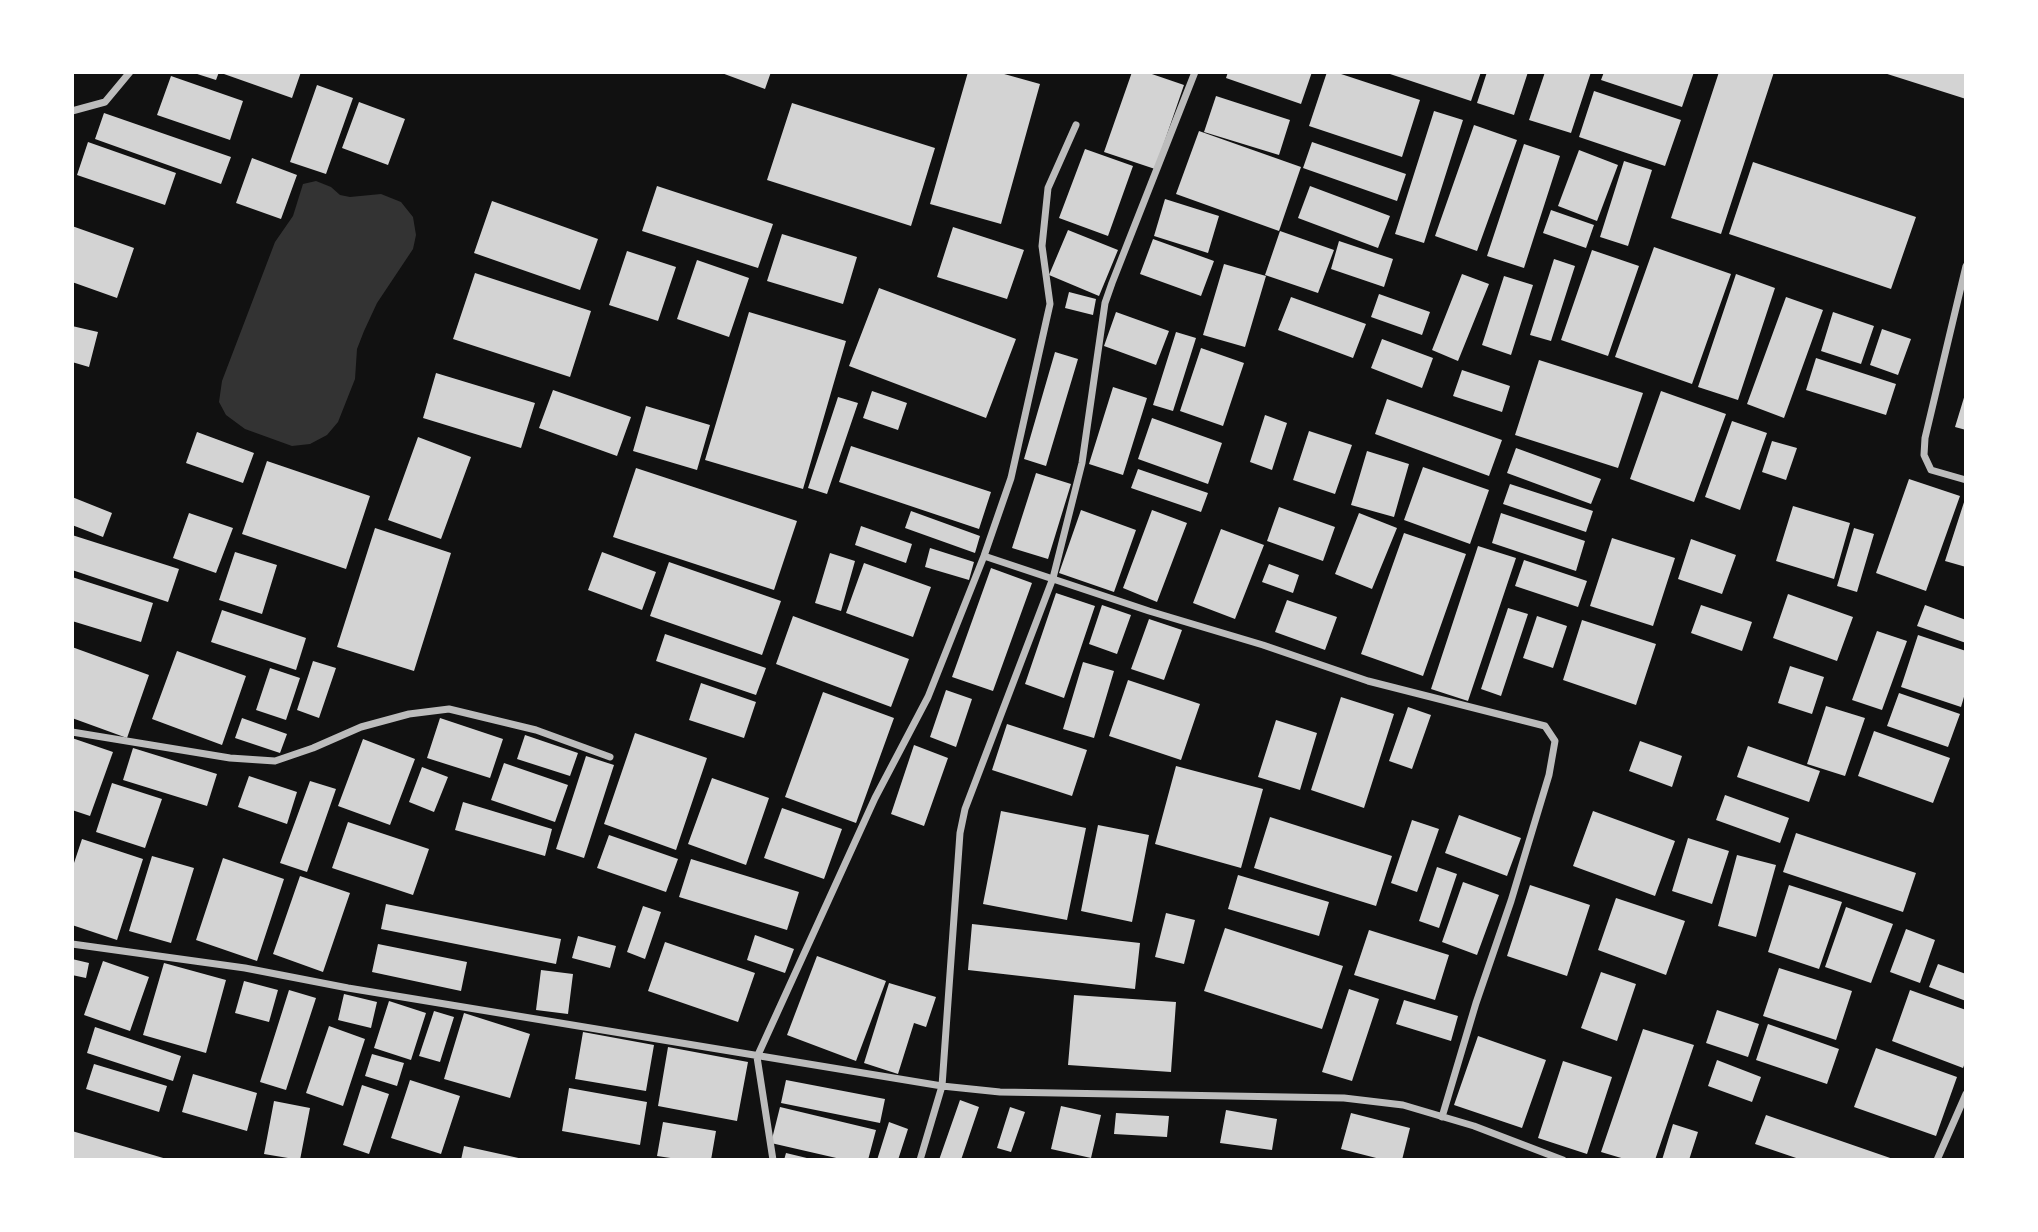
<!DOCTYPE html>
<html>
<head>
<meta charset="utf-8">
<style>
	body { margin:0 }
	#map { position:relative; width:2038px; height:1232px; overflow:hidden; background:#111; font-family:Barlow,sans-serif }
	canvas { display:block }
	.frame { position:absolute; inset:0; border:74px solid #fff; pointer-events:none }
</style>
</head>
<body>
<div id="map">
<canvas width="2038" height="1232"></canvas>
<div class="frame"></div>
</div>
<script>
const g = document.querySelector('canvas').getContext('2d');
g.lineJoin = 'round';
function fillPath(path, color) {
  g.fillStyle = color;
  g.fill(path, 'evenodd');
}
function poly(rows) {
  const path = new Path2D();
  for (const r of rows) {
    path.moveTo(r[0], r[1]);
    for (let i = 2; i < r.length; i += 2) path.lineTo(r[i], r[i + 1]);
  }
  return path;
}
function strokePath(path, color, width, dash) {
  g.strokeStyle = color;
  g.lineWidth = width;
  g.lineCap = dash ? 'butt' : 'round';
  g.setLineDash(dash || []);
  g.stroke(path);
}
fillPath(poly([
	[316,181,331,187,340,195,350,197,381,194,401,202,413,217,416,235,413,249,377,303,364,331,357,349,355,379,338,422,327,435,310,444,292,446,245,429,226,415,219,402,222,381,275,242,293,216,303,184]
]), '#333');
fillPath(poly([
	[191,72,219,72,216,80],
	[225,72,301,72,292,98,224,74],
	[719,72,771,72,765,89],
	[968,72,997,72,1040,84,1001,224,930,204],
	[1132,72,1146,72,1184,85,1155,169,1104,152],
	[1228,72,1312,72,1301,104,1226,78],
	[1327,72,1335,72,1420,100,1402,157,1309,126],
	[1384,72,1481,72,1471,101],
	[1487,72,1528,72,1514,115,1477,103],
	[1545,72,1591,72,1571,133,1529,120],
	[1604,72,1694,72,1682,107,1601,80],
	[1719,72,1774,72,1721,234,1671,218],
	[1881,72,1966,72,1966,99],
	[171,76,243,101,230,140,157,115],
	[317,85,353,98,326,174,290,162],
	[1594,91,1681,120,1665,166,1579,137],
	[1216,96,1290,120,1279,155,1204,132],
	[359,102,405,119,388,165,342,148],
	[792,103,935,148,911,226,767,180],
	[1434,111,1463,120,1424,243,1395,234],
	[104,113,231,157,221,184,95,139],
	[1474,125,1517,140,1477,251,1435,236],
	[1199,131,1301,167,1279,231,1176,194],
	[88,142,176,173,165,205,77,175],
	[1312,142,1406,174,1397,201,1303,168],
	[1524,144,1560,156,1524,268,1487,256],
	[1085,149,1133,166,1108,236,1059,218],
	[1579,150,1618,165,1597,221,1558,206],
	[252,158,297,175,281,219,236,203],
	[1624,161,1652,170,1628,246,1600,237],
	[1753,162,1916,217,1891,289,1729,234],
	[657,186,773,224,758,268,642,231],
	[1310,186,1390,216,1378,248,1298,218],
	[1165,199,1219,216,1208,253,1154,236],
	[492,201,598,239,580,290,474,253],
	[1551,210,1594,225,1586,248,1543,233],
	[72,226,134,248,117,298,72,282],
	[953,227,1024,250,1007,299,937,277],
	[1068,230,1118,250,1099,296,1049,275],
	[1280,231,1334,250,1318,293,1265,275],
	[782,234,857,257,843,304,767,281],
	[1153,239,1214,261,1201,296,1140,274],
	[1339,241,1393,259,1384,287,1331,269],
	[1654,247,1731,274,1692,384,1615,357],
	[1592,250,1639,266,1608,356,1561,340],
	[627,251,676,267,658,321,609,305],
	[1554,259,1575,266,1551,341,1530,335],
	[697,260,749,278,729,337,677,319],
	[1224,264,1266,276,1245,347,1203,335],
	[475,273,591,311,570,377,453,339],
	[1462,274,1489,284,1458,361,1432,350],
	[1736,274,1775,288,1738,400,1698,387],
	[1504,276,1533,285,1511,355,1482,345],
	[879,288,1016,339,986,418,849,366],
	[1069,292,1096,299,1093,315,1065,308],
	[1379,294,1430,312,1422,335,1371,317],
	[1291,297,1366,324,1353,358,1278,330],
	[1786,297,1823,310,1784,418,1747,404],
	[749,312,846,341,803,489,705,460],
	[1116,312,1169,331,1156,365,1104,346],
	[1833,312,1874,326,1861,364,1821,351],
	[72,326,98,332,89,367,72,362],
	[1882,329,1911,339,1898,375,1870,365],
	[1176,332,1196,338,1173,411,1153,405],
	[1382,339,1433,358,1422,388,1371,368],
	[1201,348,1244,363,1223,426,1180,411],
	[1055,352,1078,359,1046,466,1024,459],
	[1816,358,1896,384,1886,415,1806,390],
	[1539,360,1643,393,1618,468,1515,435],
	[1462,370,1510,386,1502,412,1453,396],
	[436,373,535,403,521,448,423,418],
	[1113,387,1147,398,1123,475,1089,464],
	[553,390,631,417,617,456,539,428],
	[872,391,907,403,898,430,863,418],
	[1661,391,1726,414,1694,502,1630,479],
	[1966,391,1966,430,1955,427],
	[838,397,858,403,827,494,808,488],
	[1387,399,1502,440,1489,476,1375,434],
	[646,406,710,425,697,470,633,451],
	[1265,415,1287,423,1272,470,1250,462],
	[1152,418,1222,443,1208,484,1138,459],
	[1732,421,1767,433,1740,510,1705,497],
	[1309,431,1352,445,1335,494,1293,480],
	[197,432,254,453,243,483,186,463],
	[418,437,471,457,441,539,388,520],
	[1772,441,1797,448,1786,480,1762,472],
	[851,446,991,492,979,529,839,482],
	[1516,448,1601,479,1591,504,1507,473],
	[1367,451,1409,464,1394,517,1351,505],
	[267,461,370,496,346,569,242,534],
	[1423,467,1489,490,1470,544,1404,520],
	[636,468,797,521,774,590,613,537],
	[1138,469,1208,493,1201,512,1131,488],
	[1036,473,1071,484,1048,559,1012,548],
	[1909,479,1960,496,1926,591,1876,573],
	[1510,484,1593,511,1586,532,1503,504],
	[1966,496,1966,567,1945,561],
	[72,497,112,513,103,537,72,525],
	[1793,506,1850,523,1834,579,1776,561],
	[1279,507,1335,527,1323,561,1267,541],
	[1081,510,1136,530,1114,592,1059,573],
	[1152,510,1187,523,1157,602,1123,588],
	[911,511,980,536,975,553,905,528],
	[189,513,233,528,216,573,173,558],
	[1359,513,1397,528,1372,589,1335,574],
	[1501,513,1585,541,1576,571,1492,543],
	[861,526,912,544,906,563,855,545],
	[375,528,451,553,414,671,337,647],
	[1854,528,1874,534,1857,592,1837,586],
	[1221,529,1264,545,1235,619,1193,603],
	[1404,533,1466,554,1423,676,1361,654],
	[72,535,179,569,168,602,72,570],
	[1612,538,1675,558,1653,626,1590,606],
	[1691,539,1736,555,1722,594,1678,579],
	[1478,546,1516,558,1468,701,1431,689],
	[930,548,974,562,969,580,925,567],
	[235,552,277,565,262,614,219,600],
	[602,552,656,572,642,610,588,590],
	[830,553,855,561,841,611,815,603],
	[1524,560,1587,581,1578,607,1515,586],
	[669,562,781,601,762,655,650,616],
	[864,563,931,587,913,637,846,613],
	[1269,564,1299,575,1293,593,1262,582],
	[991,568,1032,583,993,691,952,677],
	[72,577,153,603,141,642,72,621],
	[1056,593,1095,606,1064,698,1025,684],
	[1788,594,1853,617,1837,661,1773,638],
	[1287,600,1337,617,1325,650,1275,632],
	[1102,605,1131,615,1117,654,1089,644],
	[1701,605,1752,622,1742,651,1691,633],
	[1925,605,1966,620,1966,643,1917,626],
	[1508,608,1528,614,1501,696,1481,689],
	[222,610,306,638,296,670,211,642],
	[793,616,909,659,891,707,776,664],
	[1537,616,1567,626,1553,668,1523,658],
	[1149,619,1182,630,1164,680,1131,669],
	[1582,620,1656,644,1636,705,1563,680],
	[1877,631,1907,641,1882,710,1852,700],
	[665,634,766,668,756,695,656,661],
	[1918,635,1966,651,1966,690,1961,707,1901,687],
	[72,647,149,675,127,738,72,718],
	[177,651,246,676,222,745,152,719],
	[313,661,336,668,319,718,297,710],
	[1083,662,1114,671,1094,738,1063,729],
	[1790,666,1824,677,1812,714,1778,703],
	[270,668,300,678,286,720,256,710],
	[1128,680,1200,704,1181,760,1109,736],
	[701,683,756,702,744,738,689,720],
	[946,690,972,699,956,747,930,737],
	[823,692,894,718,856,823,785,797],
	[1899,693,1960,714,1948,747,1887,726],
	[1341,697,1394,714,1364,808,1311,790],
	[1826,706,1865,718,1845,776,1807,764],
	[1408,707,1431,715,1412,769,1389,761],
	[242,718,287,734,280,753,235,738],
	[440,718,503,739,490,778,427,758],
	[1276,720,1317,733,1300,790,1258,777],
	[1007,724,1087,750,1072,796,992,770],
	[1874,731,1950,758,1933,803,1858,776],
	[635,733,707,758,676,850,604,824],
	[525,735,578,753,570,776,517,759],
	[72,738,113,752,90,816,72,810],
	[363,739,415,759,390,825,338,806],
	[1640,741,1682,756,1672,787,1629,771],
	[914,745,948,758,924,826,891,814],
	[1748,746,1820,771,1809,802,1737,777],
	[133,748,217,774,207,806,123,780],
	[586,756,614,765,584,858,556,849],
	[504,763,568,785,555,822,491,800],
	[1176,766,1263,789,1241,868,1155,844],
	[422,767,448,777,434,812,409,802],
	[249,776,297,792,287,824,238,807],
	[712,778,769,798,746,865,688,844],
	[310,781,336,789,307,872,280,863],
	[112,783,162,799,145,848,96,832],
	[1725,795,1789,818,1780,843,1716,820],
	[463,802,552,829,545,856,455,830],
	[782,808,842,829,824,879,764,858],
	[1001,811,1086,828,1067,920,983,904],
	[1593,811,1675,841,1655,896,1573,866],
	[1459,815,1521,838,1507,876,1445,853],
	[1270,817,1392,856,1376,906,1254,868],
	[1412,820,1439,829,1417,892,1391,883],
	[348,822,429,849,413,895,332,868],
	[1098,825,1149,835,1132,922,1081,911],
	[1796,833,1916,873,1903,912,1783,872],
	[609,835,678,859,666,892,597,868],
	[1688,838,1729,851,1712,904,1672,891],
	[82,839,143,859,117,940,72,925,72,869],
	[1737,855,1776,865,1756,937,1718,926],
	[152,856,194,868,171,943,129,931],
	[223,858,284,879,257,961,196,940],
	[691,859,799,892,787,930,679,897],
	[1437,867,1457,874,1439,928,1419,921],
	[1238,875,1329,902,1319,936,1228,909],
	[300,876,350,893,323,972,273,954],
	[1463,882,1499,895,1477,955,1442,942],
	[1530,885,1590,905,1567,976,1507,956],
	[1789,885,1842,902,1819,969,1768,952],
	[1616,898,1685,921,1666,975,1598,950],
	[386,904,561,939,556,964,381,929],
	[643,906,661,912,645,959,627,952],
	[1846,907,1893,924,1871,983,1825,967],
	[1166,913,1195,920,1184,964,1155,957],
	[972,924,1140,943,1135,989,968,970],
	[1225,928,1343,966,1322,1029,1204,991],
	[1906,929,1935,940,1920,983,1890,972],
	[1369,930,1449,955,1435,1000,1354,975],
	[755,935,794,949,785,973,747,960],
	[578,936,616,946,610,968,572,958],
	[665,942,755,973,738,1022,648,991],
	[378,944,467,962,461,991,372,972],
	[817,956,886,981,856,1061,787,1035],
	[72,959,89,963,86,978,72,975],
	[103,961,149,977,130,1031,84,1015],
	[164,963,226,980,206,1053,143,1035],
	[1938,964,1966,974,1966,1001,1929,987],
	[1779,968,1852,991,1836,1040,1763,1016],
	[541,970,573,974,568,1014,536,1010],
	[1601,972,1636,984,1617,1041,1581,1028],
	[244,981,278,990,269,1022,235,1013],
	[889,983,936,997,926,1027,914,1023,898,1074,864,1063],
	[1349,989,1379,999,1352,1081,1322,1072],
	[289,990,316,998,286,1090,260,1082],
	[1910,990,1966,1010,1966,1060,1963,1068,1892,1041],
	[344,994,377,1002,371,1028,338,1020],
	[1074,995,1176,1002,1171,1072,1068,1065],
	[1404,1000,1458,1016,1451,1041,1396,1024],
	[389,1001,426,1013,411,1060,374,1048],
	[1717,1010,1759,1024,1748,1057,1706,1043],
	[434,1011,454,1017,440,1062,419,1056],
	[464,1013,530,1034,510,1098,444,1079],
	[1768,1024,1839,1049,1827,1084,1756,1060],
	[329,1026,365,1039,343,1106,306,1093],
	[95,1027,181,1056,173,1081,87,1053],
	[1643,1029,1694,1045,1655,1160,1628,1160,1601,1152],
	[583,1032,654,1045,646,1091,575,1079],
	[1478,1036,1546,1060,1522,1128,1454,1105],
	[668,1047,748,1062,737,1121,658,1106],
	[1876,1048,1957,1077,1936,1136,1854,1107],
	[372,1054,404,1063,397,1086,365,1076],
	[1717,1060,1761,1077,1752,1102,1708,1086],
	[1563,1061,1612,1077,1587,1154,1538,1138],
	[94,1064,167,1086,159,1112,86,1089],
	[193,1074,257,1093,247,1131,182,1112],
	[410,1080,460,1096,441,1154,391,1138],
	[786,1080,885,1099,880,1123,781,1103],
	[362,1085,389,1094,369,1154,343,1145],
	[569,1088,647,1102,640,1145,562,1131],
	[960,1100,979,1107,961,1160,939,1160],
	[274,1101,310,1108,300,1160,264,1154],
	[1061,1106,1101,1115,1091,1158,1051,1149],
	[780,1107,876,1130,868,1160,845,1160,771,1143],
	[1010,1107,1025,1112,1011,1152,997,1148],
	[1226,1110,1277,1119,1272,1150,1220,1143],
	[1116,1113,1169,1116,1167,1137,1114,1134],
	[1351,1113,1410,1128,1402,1160,1384,1160,1341,1149],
	[1766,1115,1896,1160,1802,1160,1755,1144],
	[663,1122,716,1131,711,1160,684,1160,657,1156],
	[889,1122,908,1129,898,1160,877,1160],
	[1673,1124,1698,1132,1689,1160,1662,1160],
	[72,1131,170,1160,72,1160],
	[464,1146,523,1159,523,1160,461,1160],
	[786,1153,811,1159,810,1160,784,1160]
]), '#d3d3d3');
strokePath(poly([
	[72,111,105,102,130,72],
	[1966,266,1925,438,1924,455,1931,470,1966,480],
	[984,556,1149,611,1263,645,1368,681,1545,726,1555,741,1549,775,1511,901,1476,1003,1442,1117],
	[72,732,230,758,275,761,313,748,361,727,409,714,449,709,536,730,610,757],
	[72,944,245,968,348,988,942,1086,1000,1092,1344,1098,1403,1105,1474,1126,1563,1160],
	[773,1160,757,1057,875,798,928,697,984,556,1011,478,1050,304,1042,246,1048,188,1076,125],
	[920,1160,942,1086,960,833,965,809,1053,578,1082,463,1105,303,1112,283,1195,72],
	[1937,1160,1966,1094]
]), '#bcbcbc', 7);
</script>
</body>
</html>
